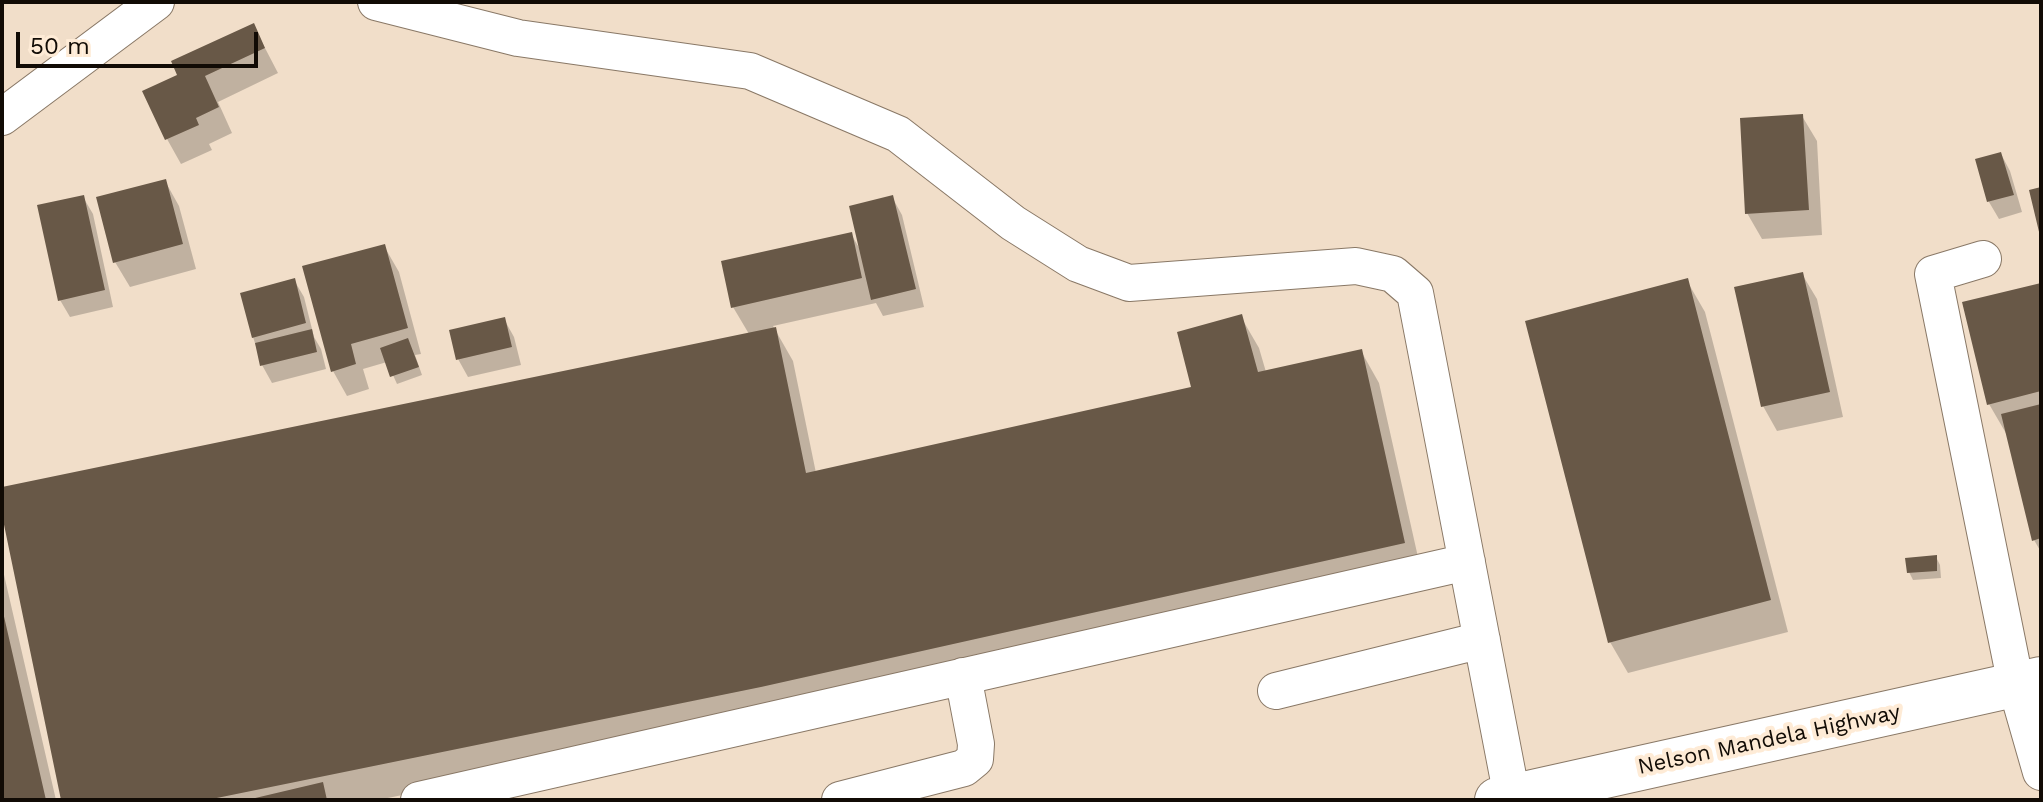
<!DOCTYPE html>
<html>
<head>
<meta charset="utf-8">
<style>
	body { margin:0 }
	#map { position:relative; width:2043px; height:802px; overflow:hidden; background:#f1dec9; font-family:"Work Sans",sans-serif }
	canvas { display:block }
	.frame { position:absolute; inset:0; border:4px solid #110b05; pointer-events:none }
	.scale { position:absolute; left:16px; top:32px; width:242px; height:36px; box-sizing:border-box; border:4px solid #110b05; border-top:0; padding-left:10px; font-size:24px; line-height:28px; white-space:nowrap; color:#110b05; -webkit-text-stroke:6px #feebd6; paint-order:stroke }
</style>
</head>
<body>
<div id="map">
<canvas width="2043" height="802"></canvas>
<div class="frame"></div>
<div class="scale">50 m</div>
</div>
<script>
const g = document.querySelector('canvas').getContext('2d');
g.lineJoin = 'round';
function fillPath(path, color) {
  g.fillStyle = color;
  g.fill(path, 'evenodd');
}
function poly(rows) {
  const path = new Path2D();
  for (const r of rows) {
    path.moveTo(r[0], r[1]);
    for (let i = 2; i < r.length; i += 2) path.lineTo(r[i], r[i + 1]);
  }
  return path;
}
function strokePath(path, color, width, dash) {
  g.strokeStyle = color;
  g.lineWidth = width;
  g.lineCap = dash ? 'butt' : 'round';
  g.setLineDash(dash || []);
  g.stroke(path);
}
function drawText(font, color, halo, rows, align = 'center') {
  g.font = font + ' "Work Sans",sans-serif';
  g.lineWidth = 8;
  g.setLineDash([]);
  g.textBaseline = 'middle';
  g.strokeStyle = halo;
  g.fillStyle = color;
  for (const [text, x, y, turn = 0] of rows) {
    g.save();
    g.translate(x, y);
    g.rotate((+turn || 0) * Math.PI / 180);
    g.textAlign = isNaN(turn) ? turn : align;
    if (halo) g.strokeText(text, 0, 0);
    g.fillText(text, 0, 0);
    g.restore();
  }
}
fillPath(poly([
	[253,25,278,73,218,102,232,133,209,144,212,150,181,164,167,139,145,92,180,76],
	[1802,116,1817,141,1822,235,1762,239,1747,213],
	[2001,154,2010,171,2022,212,1999,219,1989,202,1978,161],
	[165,181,179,206,196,269,130,287,115,262],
	[83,197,93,214,113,307,70,317,60,300],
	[892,197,902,215,924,307,883,316,876,303,773,326,793,361,816,473,1194,389,1241,317,1259,348,1266,372,1361,351,1379,383,1422,575,779,718,378,800,63,800,2,505,2,489,749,334,733,307,851,234,861,251],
	[384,246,399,272,421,354,415,355,422,375,397,384,387,362,363,369,369,389,347,396,333,371],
	[1802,274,1817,299,1843,417,1777,431,1763,406],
	[294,280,304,297,314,337,321,349,326,369,272,383,262,365,253,337],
	[1687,281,1705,312,1788,632,1628,673,1610,642],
	[2041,285,2041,552,2034,540,2007,435,1989,404],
	[504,319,514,337,521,365,468,377,458,359],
	[1936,557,1940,565,1941,578,1913,580,1909,572],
	[2,566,56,800,2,800]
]), '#0003');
fillPath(poly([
	[254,23,265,48,205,76,219,107,196,118,199,125,165,140,142,91,177,75,171,61],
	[1803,114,1809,210,1745,214,1740,118],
	[2001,152,2014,195,1987,202,1975,159],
	[166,179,183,244,113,263,96,197],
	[2041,187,2041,236,2040,236,2029,190],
	[84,195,105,290,58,301,37,205],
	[893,195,916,289,871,300,849,206],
	[852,232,862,278,731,308,721,261],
	[385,244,408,328,351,344,356,364,331,372,302,266],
	[1803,272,1830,392,1761,407,1734,287],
	[295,278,306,323,252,338,240,293],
	[1688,278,1771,600,1608,643,1525,321],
	[2041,283,2041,391,1987,405,1962,302],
	[1242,314,1258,372,1362,349,1405,543,761,687,207,800,61,800,2,515,2,487,776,327,806,473,1191,387,1177,332],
	[505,317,512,347,456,360,449,330],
	[312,329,317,352,260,366,255,343],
	[408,338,419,367,390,377,380,348],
	[2041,404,2041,538,2032,541,2001,414],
	[1937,555,1937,571,1907,573,1905,558],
	[3,612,46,800,2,800],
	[323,782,327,800,251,800,251,799]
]), '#685847');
const minor = poly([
	[376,2,518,38,750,71,898,134,1013,223,1078,264,1129,283,1356,266,1393,274,1415,293,1512,797],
	[2,117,156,2],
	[1983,259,1933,274,2016,685,2041,772],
	[1276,691,1482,640],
	[419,800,1467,562],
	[840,800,964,768,975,759,976,744,963,676]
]);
const highway = poly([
	[1497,800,2041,679]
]);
strokePath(minor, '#897866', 38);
strokePath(highway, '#897866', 46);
strokePath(minor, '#fff', 36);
strokePath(highway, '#fff', 44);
drawText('22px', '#110b05', '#feebd6', [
	["Nelson Mandela Highway",1769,740,-12]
]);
</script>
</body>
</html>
